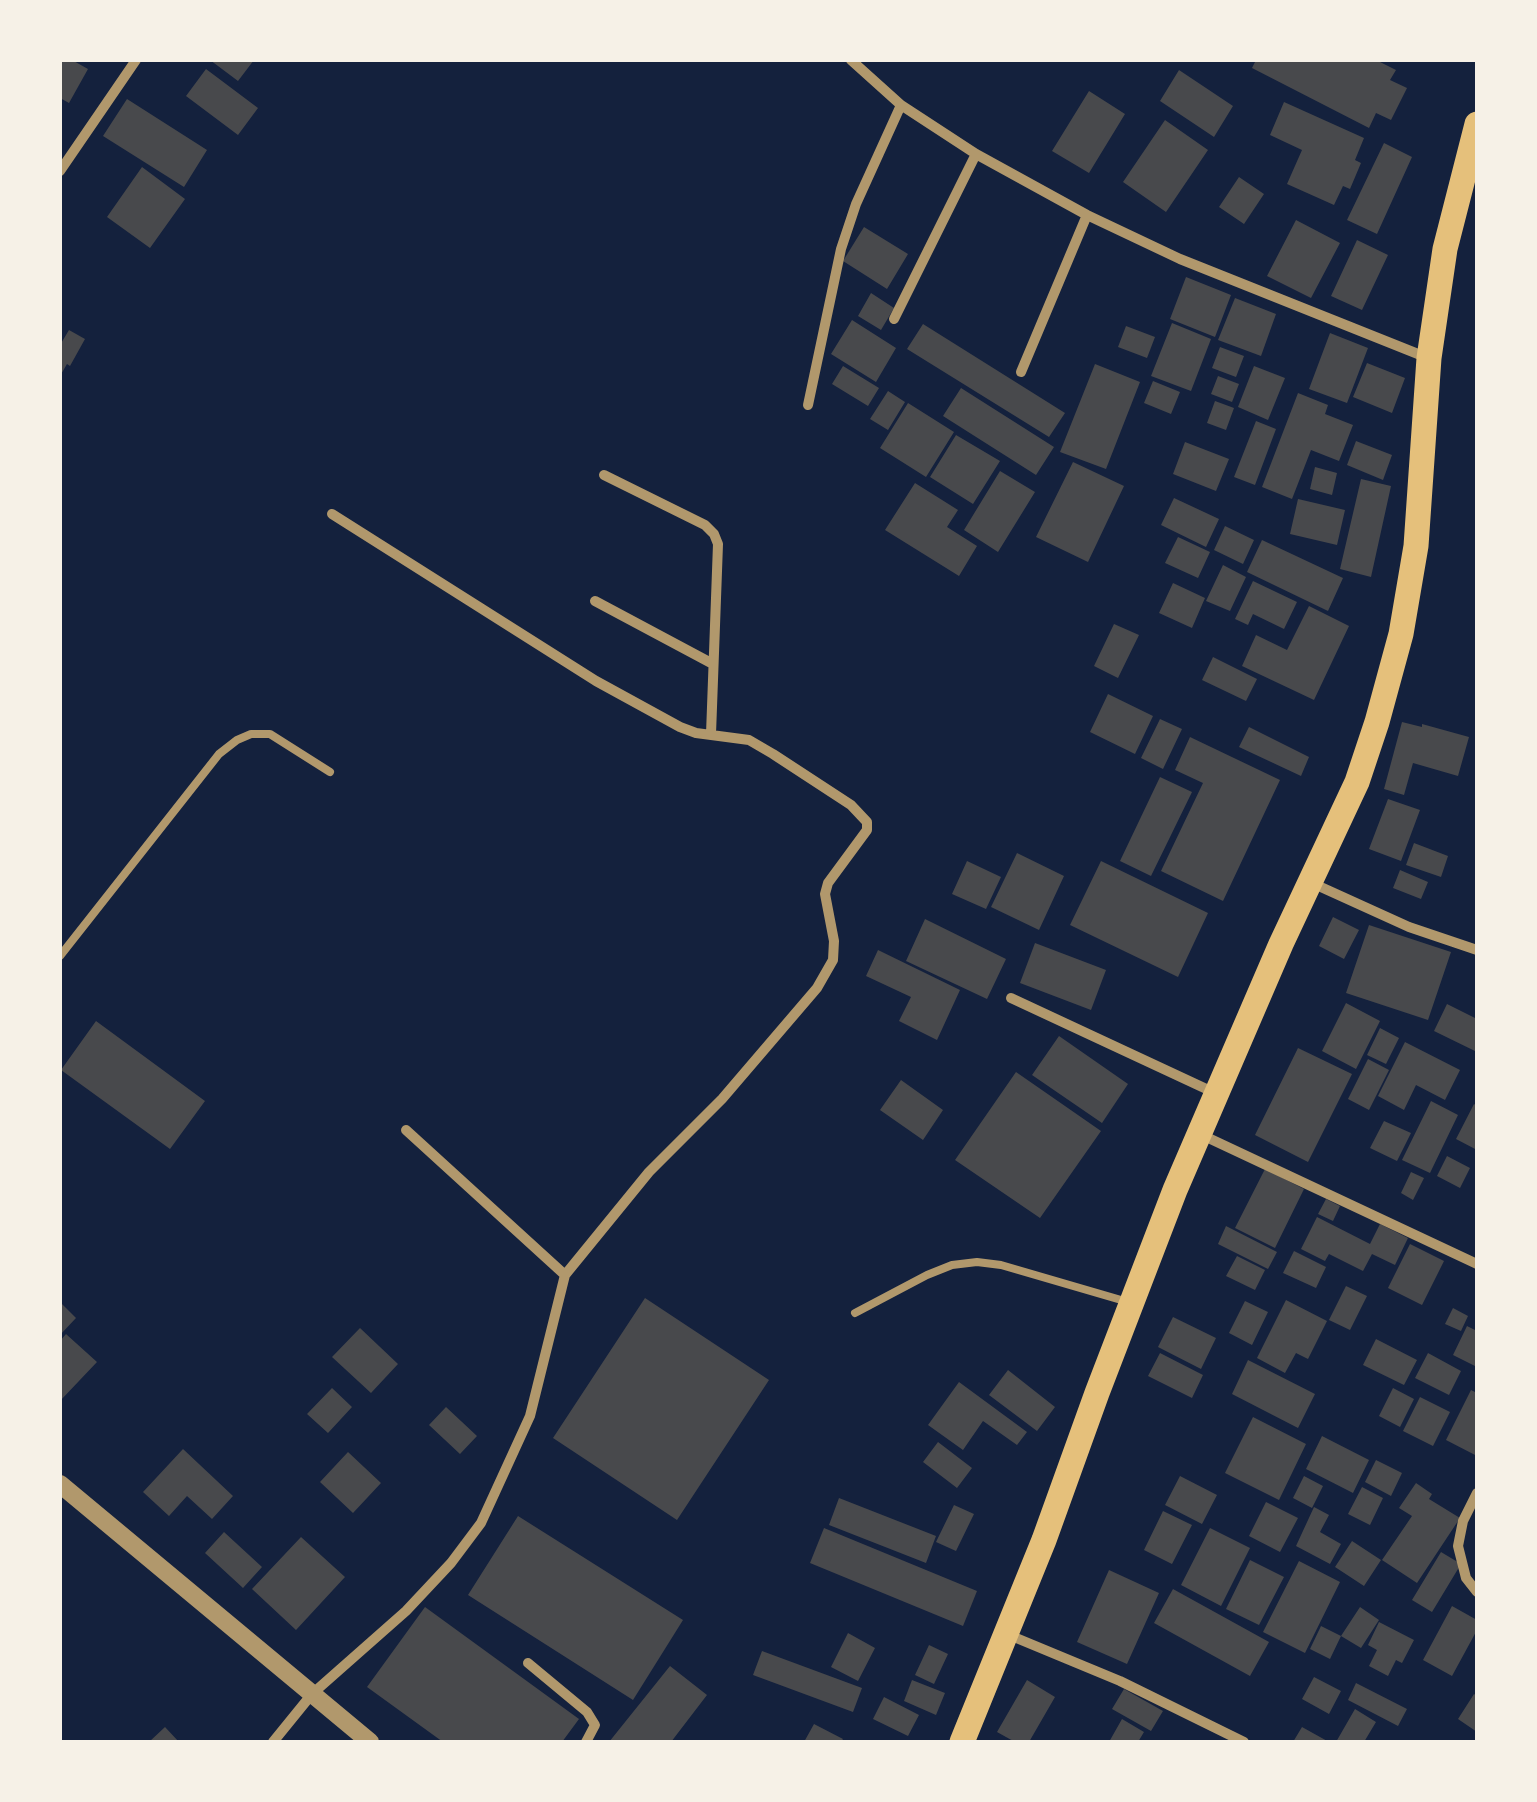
<!DOCTYPE html>
<html>
<head>
<meta charset="utf-8">
<style>
	body { margin:0 }
	#map { position:relative; width:1537px; height:1802px; overflow:hidden; background:#14213d; font-family:"Fira Sans Condensed",sans-serif }
	canvas { display:block }
	.frame { position:absolute; inset:0; border:62px solid #f6f1e7; pointer-events:none }
</style>
</head>
<body>
<div id="map">
<canvas width="1537" height="1802"></canvas>
<div class="frame"></div>
</div>
<script>
const g = document.querySelector('canvas').getContext('2d');
g.lineJoin = 'round';
function fillPath(path, color) {
  g.fillStyle = color;
  g.fill(path, 'evenodd');
}
function poly(rows) {
  const path = new Path2D();
  for (const r of rows) {
    path.moveTo(r[0], r[1]);
    for (let i = 2; i < r.length; i += 2) path.lineTo(r[i], r[i + 1]);
  }
  return path;
}
function strokePath(path, color, width, dash) {
  g.strokeStyle = color;
  g.lineWidth = width;
  g.lineCap = dash ? 'butt' : 'round';
  g.setLineDash(dash || []);
  g.stroke(path);
}
fillPath(poly([
	[60,60,72,60,88,69,69,103,60,98],
	[210,60,254,60,238,81],
	[1256,60,1376,60,1396,70,1390,80,1407,88,1391,120,1376,113,1369,128,1252,68],
	[206,69,258,108,238,135,186,96],
	[1179,70,1233,106,1214,137,1160,101],
	[1089,91,1125,114,1089,173,1052,151],
	[127,99,207,150,184,187,103,136],
	[1284,102,1364,138,1355,160,1361,163,1350,189,1343,186,1334,205,1287,184,1302,150,1270,135],
	[1165,120,1208,150,1166,212,1123,182],
	[1384,143,1412,157,1377,234,1347,220],
	[142,167,185,199,150,248,107,217],
	[1239,177,1264,194,1244,224,1219,207],
	[1296,220,1340,243,1311,298,1267,276],
	[864,227,908,254,887,289,843,261],
	[1357,240,1388,255,1362,310,1331,296],
	[1186,277,1231,295,1215,337,1170,319],
	[871,293,894,308,881,330,858,316],
	[1235,298,1276,314,1261,356,1218,340],
	[852,320,896,348,876,382,831,354],
	[1172,323,1211,339,1191,391,1151,376],
	[923,324,1065,413,1049,437,907,349],
	[1126,326,1155,337,1147,358,1118,347],
	[69,330,85,339,70,366,67,364,60,376,60,345],
	[1330,333,1368,348,1347,403,1309,389],
	[1220,347,1244,356,1236,377,1212,368],
	[1367,363,1405,378,1392,413,1353,397],
	[1095,364,1140,382,1106,469,1060,452],
	[843,366,879,388,868,406,832,384],
	[1254,366,1285,378,1268,420,1238,407],
	[1218,376,1239,384,1232,402,1211,394],
	[1153,381,1180,392,1171,414,1144,403],
	[961,388,1054,447,1036,475,943,416],
	[888,391,905,402,888,430,870,419],
	[1298,393,1328,405,1325,414,1353,425,1339,461,1311,450,1292,499,1262,487],
	[1215,401,1234,408,1226,430,1207,423],
	[908,403,954,432,926,477,880,448],
	[1256,421,1276,429,1255,485,1234,477],
	[956,435,1000,461,973,504,930,477],
	[1356,441,1392,455,1383,480,1347,465],
	[1185,442,1229,459,1216,491,1173,474],
	[1073,462,1124,486,1088,562,1036,537],
	[1315,467,1337,473,1332,495,1310,489],
	[1000,471,1035,492,998,552,964,530],
	[1361,479,1391,486,1371,577,1340,569],
	[915,483,958,510,947,527,977,546,959,576,885,530],
	[1174,498,1219,519,1206,547,1161,525],
	[1298,499,1345,510,1337,545,1290,534],
	[1225,526,1254,540,1243,564,1214,550],
	[1178,537,1210,552,1198,578,1165,563],
	[1262,540,1343,578,1328,611,1247,572],
	[1223,565,1246,577,1230,611,1206,601],
	[1253,581,1297,602,1284,629,1253,614,1248,625,1235,619],
	[1173,583,1205,598,1192,628,1159,613],
	[1309,606,1349,626,1314,700,1242,666,1256,635,1287,650],
	[1114,624,1139,635,1118,678,1094,666],
	[1213,657,1257,679,1246,701,1202,680],
	[1108,694,1153,716,1135,754,1090,732],
	[1160,719,1182,729,1163,769,1141,758],
	[1402,722,1422,727,1422,724,1469,737,1458,776,1413,763,1404,795,1384,789],
	[1249,727,1309,757,1301,776,1239,747],
	[1190,737,1280,780,1223,901,1161,871,1203,783,1175,770],
	[1160,777,1192,792,1151,876,1120,861],
	[1388,799,1420,810,1401,861,1369,849],
	[1414,843,1448,856,1441,877,1406,865],
	[1017,853,1064,876,1039,930,991,907],
	[967,861,1001,877,986,909,952,894],
	[1101,861,1208,913,1178,977,1070,925],
	[1400,870,1428,882,1421,899,1393,888],
	[1333,917,1359,930,1344,959,1319,946],
	[925,919,1006,959,987,999,906,961],
	[1369,925,1451,952,1428,1020,1346,993],
	[1035,943,1106,970,1091,1010,1020,983],
	[878,950,960,990,937,1040,899,1021,911,997,866,976],
	[1346,1003,1380,1021,1356,1069,1322,1051],
	[1447,1004,1477,1019,1477,1052,1434,1031],
	[96,1021,205,1101,170,1149,61,1070],
	[1380,1028,1399,1038,1386,1064,1367,1055],
	[1059,1036,1128,1084,1102,1123,1032,1075],
	[1405,1042,1460,1070,1445,1100,1416,1085,1404,1110,1378,1096],
	[1298,1048,1352,1074,1308,1162,1255,1135],
	[1368,1059,1389,1070,1369,1110,1348,1099],
	[1016,1072,1101,1131,1040,1218,955,1160],
	[901,1080,943,1110,923,1140,880,1110],
	[1431,1101,1458,1115,1430,1173,1402,1160],
	[1474,1104,1477,1106,1477,1150,1456,1139],
	[1384,1121,1411,1133,1397,1161,1370,1148],
	[1447,1156,1470,1168,1460,1188,1437,1176],
	[1265,1169,1304,1189,1275,1248,1235,1228],
	[1411,1172,1424,1178,1413,1200,1401,1193],
	[1326,1199,1340,1206,1333,1221,1318,1214],
	[1317,1217,1370,1244,1380,1224,1408,1238,1395,1265,1372,1254,1363,1271,1329,1254,1325,1261,1301,1249],
	[1226,1226,1277,1252,1268,1269,1218,1244],
	[1410,1244,1444,1261,1422,1305,1388,1288],
	[1294,1251,1326,1267,1316,1288,1283,1273],
	[1237,1256,1265,1270,1255,1290,1226,1276],
	[1346,1286,1367,1296,1350,1330,1329,1320],
	[645,1298,769,1380,677,1520,553,1438],
	[1286,1300,1327,1321,1308,1359,1296,1353,1285,1373,1257,1358],
	[1245,1301,1268,1312,1252,1345,1229,1333],
	[60,1302,76,1318,60,1335],
	[1453,1308,1468,1316,1461,1331,1445,1324],
	[1173,1317,1216,1338,1201,1369,1158,1347],
	[1467,1326,1477,1331,1477,1367,1453,1355],
	[360,1328,398,1364,371,1393,332,1357],
	[66,1334,97,1362,60,1401,60,1341],
	[1376,1339,1417,1360,1404,1385,1363,1365],
	[1160,1353,1203,1375,1192,1398,1148,1376],
	[1428,1353,1461,1371,1449,1395,1415,1378],
	[1248,1360,1315,1394,1298,1428,1232,1394],
	[1008,1370,1055,1407,1037,1431,989,1395],
	[959,1382,1027,1432,1017,1445,983,1421,963,1450,928,1425],
	[332,1388,352,1407,328,1433,307,1414],
	[1393,1388,1414,1399,1400,1427,1379,1416],
	[1471,1390,1477,1393,1477,1456,1446,1440],
	[1420,1397,1450,1412,1433,1446,1403,1431],
	[446,1407,477,1436,460,1454,429,1425],
	[1253,1417,1306,1444,1279,1500,1225,1473],
	[1322,1436,1369,1460,1353,1493,1306,1469],
	[938,1442,972,1468,957,1488,923,1462],
	[183,1449,233,1496,212,1519,187,1496,169,1516,143,1492],
	[348,1452,381,1483,353,1513,320,1482],
	[1376,1460,1402,1473,1391,1496,1365,1482],
	[1180,1476,1217,1495,1202,1524,1165,1505],
	[1304,1476,1323,1486,1312,1508,1293,1498],
	[1416,1483,1432,1494,1429,1499,1460,1518,1417,1583,1382,1560,1412,1516,1399,1508],
	[1362,1487,1383,1498,1370,1525,1348,1514],
	[839,1498,936,1536,926,1563,829,1525],
	[1266,1502,1298,1518,1280,1552,1249,1536],
	[954,1505,974,1514,956,1551,936,1542],
	[1314,1507,1329,1515,1320,1532,1341,1544,1330,1564,1296,1546],
	[1163,1511,1192,1525,1172,1564,1144,1550],
	[518,1516,683,1620,633,1700,468,1595],
	[824,1528,977,1591,963,1626,810,1563],
	[1210,1528,1250,1548,1221,1606,1181,1585],
	[224,1532,262,1567,243,1588,205,1553],
	[301,1537,345,1577,296,1630,252,1589],
	[1352,1541,1381,1560,1364,1586,1335,1567],
	[1441,1552,1461,1564,1432,1612,1412,1600],
	[1250,1560,1284,1577,1259,1625,1226,1609],
	[1299,1561,1340,1582,1305,1653,1263,1632],
	[1109,1570,1159,1593,1127,1664,1077,1642],
	[1173,1589,1269,1642,1250,1676,1154,1623],
	[1452,1606,1477,1620,1477,1630,1452,1676,1423,1660],
	[425,1607,579,1719,562,1742,443,1742,367,1687],
	[1360,1607,1379,1620,1361,1648,1341,1636,1330,1659,1310,1649,1321,1626,1341,1636],
	[1379,1622,1414,1640,1402,1663,1396,1660,1388,1676,1369,1666,1377,1650,1368,1645],
	[848,1633,875,1648,858,1681,831,1667],
	[929,1645,948,1654,934,1684,915,1675],
	[762,1651,862,1688,853,1712,753,1675],
	[670,1666,707,1695,671,1742,609,1742],
	[1314,1677,1341,1691,1329,1714,1302,1699],
	[912,1680,945,1693,936,1715,904,1701],
	[1027,1680,1055,1697,1029,1742,1015,1742,997,1732],
	[1356,1683,1407,1709,1398,1726,1348,1700],
	[1124,1689,1163,1711,1151,1731,1112,1709],
	[1474,1694,1477,1696,1477,1732,1458,1719],
	[884,1697,919,1715,908,1736,873,1719],
	[1355,1709,1376,1722,1364,1742,1336,1742],
	[1122,1719,1144,1732,1138,1742,1109,1742],
	[814,1724,843,1739,841,1742,804,1742],
	[165,1727,179,1742,149,1742],
	[1302,1727,1329,1742,1293,1742]
]), '#48494c');
strokePath(poly([
	[60,956,219,754,237,740,251,734,270,734,330,772],
	[855,1313,927,1275,952,1265,977,1262,1001,1265,1128,1302]
]), '#b1986c', 8);
strokePath(poly([
	[851,60,901,105,976,154,1087,215,1180,259,1428,358],
	[60,171,136,60],
	[894,319,976,154],
	[1021,372,1087,215],
	[808,405,841,249,856,204,901,105],
	[604,475,705,525,714,534,718,544,711,734],
	[595,601,713,664],
	[1312,883,1409,927,1477,950],
	[1011,998,1215,1093],
	[406,1130,565,1275],
	[1202,1135,1477,1264],
	[1477,1493,1463,1521,1458,1546,1466,1578,1477,1592],
	[1009,1635,1120,1681,1244,1742],
	[528,1663,587,1712,595,1725,586,1742],
	[273,1742,312,1694,406,1611,451,1563,481,1523,530,1416,565,1275,649,1172,722,1099,817,988,833,960,834,941,825,894,828,883,867,830,867,822,851,805,773,754,749,740,696,733,680,727,596,681,332,514]
]), '#b1986c', 10);
strokePath(poly([
	[60,1484,370,1742]
]), '#b1986c', 18);
strokePath(poly([
	[962,1742,1044,1540,1097,1393,1175,1190,1281,944,1357,782,1377,722,1401,634,1416,546,1429,358,1445,249,1477,124]
]), '#e5c07b', 25);
</script>
</body>
</html>
